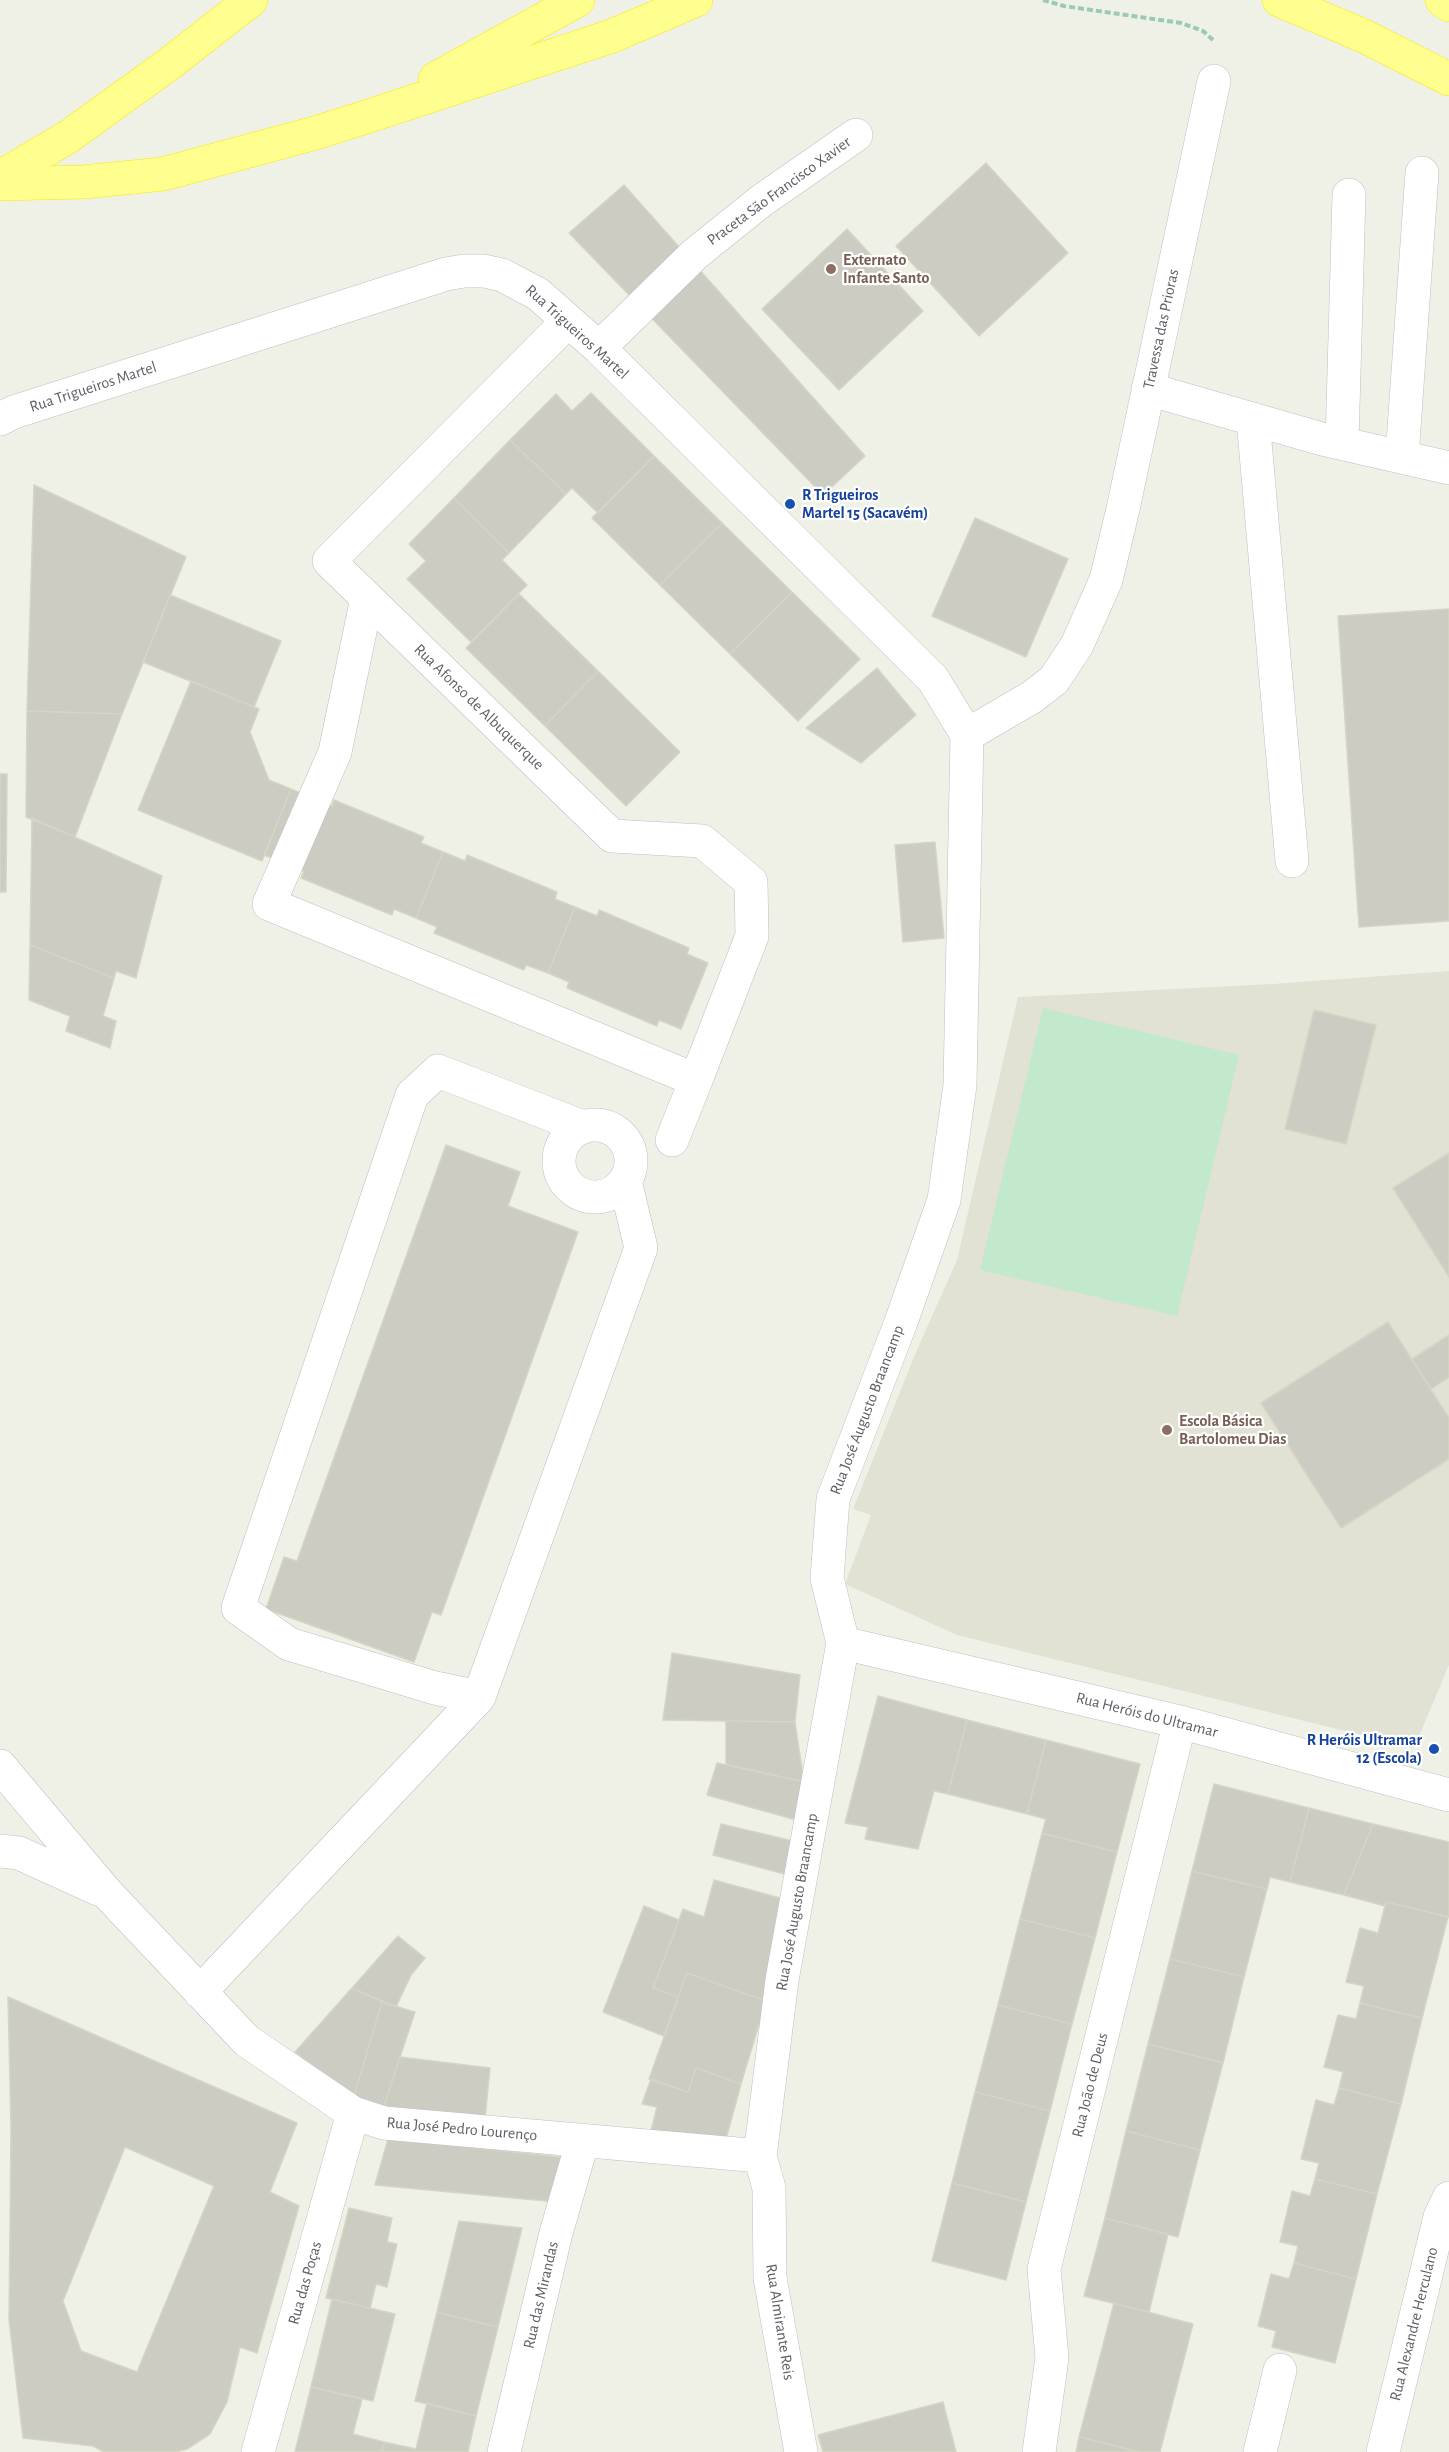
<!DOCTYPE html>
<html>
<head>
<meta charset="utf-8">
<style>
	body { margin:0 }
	canvas { display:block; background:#f0f1e6 }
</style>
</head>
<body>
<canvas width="1449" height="2452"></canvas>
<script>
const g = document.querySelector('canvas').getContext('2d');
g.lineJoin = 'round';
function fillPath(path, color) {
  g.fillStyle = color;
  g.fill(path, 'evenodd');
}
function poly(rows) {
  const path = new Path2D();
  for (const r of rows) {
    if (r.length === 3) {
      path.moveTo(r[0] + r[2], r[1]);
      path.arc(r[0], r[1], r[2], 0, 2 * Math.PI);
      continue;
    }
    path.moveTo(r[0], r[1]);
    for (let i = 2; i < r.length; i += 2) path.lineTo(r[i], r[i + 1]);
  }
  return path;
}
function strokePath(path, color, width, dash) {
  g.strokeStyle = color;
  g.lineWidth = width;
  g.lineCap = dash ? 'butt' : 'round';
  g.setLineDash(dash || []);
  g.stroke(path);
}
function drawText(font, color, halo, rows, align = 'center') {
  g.font = font + ' "Alegreya Sans",sans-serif';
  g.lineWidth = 4.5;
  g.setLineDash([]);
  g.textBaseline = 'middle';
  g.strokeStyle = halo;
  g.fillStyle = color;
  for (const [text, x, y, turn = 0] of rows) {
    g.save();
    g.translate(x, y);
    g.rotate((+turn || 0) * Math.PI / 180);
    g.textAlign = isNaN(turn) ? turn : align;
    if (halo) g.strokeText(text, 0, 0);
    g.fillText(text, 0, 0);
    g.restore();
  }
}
fillPath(poly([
	[1449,971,1449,1665,1414,1748,957,1635,845,1584,871,1515,853,1509,916,1352,957,1260,1018,997,1273,984]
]), '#e1e1d4');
fillPath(poly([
	[1043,1008,1239,1055,1177,1316,980,1270]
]), '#c2e9cc');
const building = poly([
	[986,163,1068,253,979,336,896,246,986,163],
	[624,185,865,456,823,495,569,233,624,185],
	[847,229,923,311,839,390,762,309,847,229],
	[591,393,654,456,598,513,572,488,566,494,510,440,556,394,572,411,591,393],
	[510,440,566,494,509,553,454,498,510,440],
	[654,456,722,523,660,585,592,518,654,456],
	[34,485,186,557,122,714,27,711,34,485],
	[454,498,509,553,502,560,527,585,471,642,407,579,426,561,409,544,454,498],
	[975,518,1068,559,1026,657,932,616,975,518],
	[722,523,792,592,730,654,660,585,722,523],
	[792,592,860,659,798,721,730,654,792,592],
	[519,594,598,671,545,726,466,648,519,594],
	[170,595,281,641,254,707,143,662,170,595],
	[1449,609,1449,921,1359,927,1338,616,1449,609],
	[877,668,916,715,861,763,806,728,877,668],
	[598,671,680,752,626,806,545,726,598,671],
	[191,681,259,709,250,732,269,780,291,789,262,861,138,810,191,681],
	[27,711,122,714,75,837,26,817,27,711],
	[0,774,7,774,6,892,0,892,0,774],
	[291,789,332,806,334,800,424,837,421,843,443,852,416,918,394,909,392,915,301,878,304,871,264,855,291,789],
	[32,818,162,876,136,978,116,971,114,978,30,945,32,818],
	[935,842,944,938,903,942,895,845,935,842],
	[443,852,465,861,467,855,557,892,555,899,575,907,548,973,526,965,524,970,434,933,437,927,416,918,443,852],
	[575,907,597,916,599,910,689,948,687,954,708,963,681,1029,659,1020,657,1026,567,988,569,982,548,973,575,907],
	[30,945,114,978,103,1016,116,1021,110,1048,66,1031,70,1016,29,1000,30,945],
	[1314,1010,1376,1025,1346,1144,1285,1129,1314,1010],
	[446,1145,520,1172,508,1206,578,1232,441,1615,432,1612,414,1662,266,1609,284,1557,297,1561,446,1145],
	[1449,1153,1449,1277,1393,1188,1449,1153],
	[1388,1322,1449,1418,1449,1459,1341,1528,1261,1403,1388,1322],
	[1449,1335,1449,1377,1431,1389,1412,1359,1449,1335],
	[672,1653,800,1675,795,1722,663,1720,672,1653],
	[878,1696,967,1720,948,1794,934,1791,918,1849,865,1839,868,1827,845,1823,878,1696],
	[967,1720,1046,1740,1027,1814,948,1794,967,1720],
	[726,1721,795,1722,804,1782,726,1764,726,1721],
	[1046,1740,1140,1764,1117,1852,1042,1833,1046,1819,1027,1814,1046,1740],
	[717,1763,804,1782,800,1821,707,1795,717,1763],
	[1214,1784,1309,1808,1290,1882,1270,1877,1267,1889,1192,1871,1214,1784],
	[1309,1808,1373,1824,1344,1895,1290,1882,1309,1808],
	[721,1824,797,1842,792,1876,713,1855,721,1824],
	[1373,1824,1449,1842,1449,1917,1386,1902,1385,1906,1344,1895,1373,1824],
	[1042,1833,1117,1852,1095,1938,1020,1919,1042,1833],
	[1192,1871,1267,1889,1244,1977,1170,1959,1192,1871],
	[714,1880,791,1901,766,2001,687,1973,678,1997,653,1988,683,1909,704,1917,714,1880],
	[1386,1902,1448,1917,1422,2018,1360,2003,1364,1986,1346,1982,1360,1928,1378,1933,1386,1902],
	[644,1906,679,1920,653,1988,678,1997,664,2036,603,2012,644,1906],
	[1020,1919,1095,1938,1072,2024,998,2005,1020,1919],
	[398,1936,425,1958,411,1975,396,2007,352,1988,398,1936],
	[1170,1959,1244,1977,1223,2063,1148,2044,1170,1959],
	[687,1973,766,2001,741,2084,696,2068,688,2092,649,2079,687,1973],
	[352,1988,382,2002,354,2096,346,2093,295,2052,352,1988],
	[8,1997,297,2123,270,2192,299,2206,257,2353,240,2347,227,2402,210,2434,187,2449,175,2452,104,2452,93,2446,23,2438,9,2320,11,2128,8,1997],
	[125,2147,214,2186,137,2372,81,2351,63,2301,125,2147],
	[382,2002,415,2012,384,2106,354,2096,382,2002],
	[1360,2003,1422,2018,1401,2104,1339,2088,1343,2072,1324,2067,1338,2015,1356,2019,1360,2003],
	[998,2005,1072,2024,1050,2111,975,2092,998,2005],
	[1148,2044,1223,2063,1200,2150,1126,2131,1148,2044],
	[400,2057,490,2068,485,2119,384,2106,400,2057],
	[696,2068,741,2084,725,2143,651,2131,657,2107,642,2104,651,2079,688,2092,696,2068],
	[1339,2088,1401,2104,1377,2194,1315,2179,1319,2163,1301,2159,1316,2100,1334,2105,1339,2088],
	[975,2092,1050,2111,1026,2202,952,2183,975,2092],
	[1126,2131,1200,2150,1178,2237,1105,2218,1126,2131],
	[388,2139,570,2158,557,2202,375,2185,388,2139],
	[1315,2179,1377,2194,1356,2279,1294,2263,1298,2246,1280,2242,1292,2191,1310,2196,1315,2179],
	[952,2183,1026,2202,1006,2280,932,2261,952,2183],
	[349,2208,392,2218,387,2242,397,2244,387,2287,376,2284,370,2308,326,2298,349,2208],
	[1105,2218,1168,2234,1149,2312,1084,2296,1105,2218],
	[459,2221,522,2228,498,2327,437,2312,459,2221],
	[1294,2263,1356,2279,1335,2363,1272,2347,1276,2331,1258,2326,1271,2274,1289,2279,1294,2263],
	[332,2299,395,2314,373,2401,311,2387,332,2299],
	[1114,2303,1193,2324,1160,2452,1139,2452,1079,2437,1114,2303],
	[437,2312,498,2327,476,2416,415,2401,437,2312],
	[311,2387,362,2399,353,2434,384,2442,382,2452,295,2452,311,2387],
	[943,2402,956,2452,823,2452,818,2435,943,2402],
	[427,2403,476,2416,468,2452,382,2452,384,2442,416,2449,427,2403],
	[1079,2437,1139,2452,1076,2452,1079,2437]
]);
fillPath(building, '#ccccc2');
strokePath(building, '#d6d5c4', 1.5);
const minor = poly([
	[599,348,695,254,761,201,856,135],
	[1148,389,1322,439,1449,468],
	[0,419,14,412,446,274,464,271,484,271,502,275,538,294,599,348,933,679,967,735,960,1085,944,1200,901,1322,833,1499,827,1578,843,1643,782,1980,760,2156,769,2188,770,2278,801,2452],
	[1253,419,1292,861],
	[1342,443,1349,195],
	[1402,457,1422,173],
	[367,598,335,752,269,904,696,1080,752,936,751,882,702,841,612,836,367,598,329,561,568,321],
	[967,735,1032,697,1054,680,1077,645,1106,580,1123,509,1214,81],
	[595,1161,36],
	[672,1140,696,1080],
	[843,1643,1180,1722,1449,1795],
	[479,1697,435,1688,289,1644,238,1608,412,1095,438,1071,583,1127],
	[0,1766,106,1892,247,2041,353,2113,384,2123,760,2156],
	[0,1851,19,1853,98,1889],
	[200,1992,479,1697,641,1248,625,1181],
	[258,2452,353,2113],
	[504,2452,556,2233,583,2140],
	[1039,2452,1052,2358,1044,2269,1180,1722],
	[1260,2452,1280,2370],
	[1383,2452,1440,2217,1449,2198]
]);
const highway = poly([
	[1279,0,1364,36,1449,79],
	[1442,0,1449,5],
	[435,79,578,0],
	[0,177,68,137,169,64,251,0],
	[0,184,83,182,163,174,315,133,366,117,612,36,696,0]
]);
strokePath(minor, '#bebec5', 34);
strokePath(highway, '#f7ea00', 34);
strokePath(poly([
	[1043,0,1064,6,1181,23,1203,31,1214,41]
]), '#9acab4', 4, [6, 3]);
strokePath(minor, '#fff', 33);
strokePath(highway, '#feff8f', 33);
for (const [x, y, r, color] of [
	[831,269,6,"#8d6e63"],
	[790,504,6,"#1a4fb4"],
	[1167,1430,6,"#8d6e63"],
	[1434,1749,6,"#1a4fb4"]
]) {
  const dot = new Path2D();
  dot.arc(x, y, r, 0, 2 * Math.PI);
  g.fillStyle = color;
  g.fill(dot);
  strokePath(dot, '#fff', 2);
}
drawText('16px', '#5e5f67', '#fff', [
	["Praceta São Francisco Xavier",779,191,-36],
	["Travessa das Prioras",1161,329,-78],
	["Rua Trigueiros Martel",577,332,42],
	["Rua Trigueiros Martel",93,387,-18],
	["Rua Afonso de Albuquerque",479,707,44],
	["Rua José Augusto Braancamp",867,1410,-69],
	["Rua Heróis do Ultramar",1147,1715,14],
	["Rua José Augusto Braancamp",797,1902,-80],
	["Rua João de Deus",1090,2085,-76],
	["Rua José Pedro Lourenço",462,2129,5],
	["Rua das Poças",305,2283,-74],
	["Rua das Mirandas",541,2295,-77],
	["Rua Almirante Reis",780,2322,81],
	["Rua Alexandre Herculano",1414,2324,-76]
]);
drawText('bold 16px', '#785e54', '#fff', [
	["Externato",843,260],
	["Infante Santo",843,278],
	["Escola Básica",1179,1421],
	["Bartolomeu Dias",1179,1439]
], 'left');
drawText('bold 16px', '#164399', '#fff', [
	["R Trigueiros",802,495],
	["Martel 15 (Sacavém)",802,513],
	["R Heróis Ultramar",1422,1740,"right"],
	["12 (Escola)",1422,1758,"right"]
], 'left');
</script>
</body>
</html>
